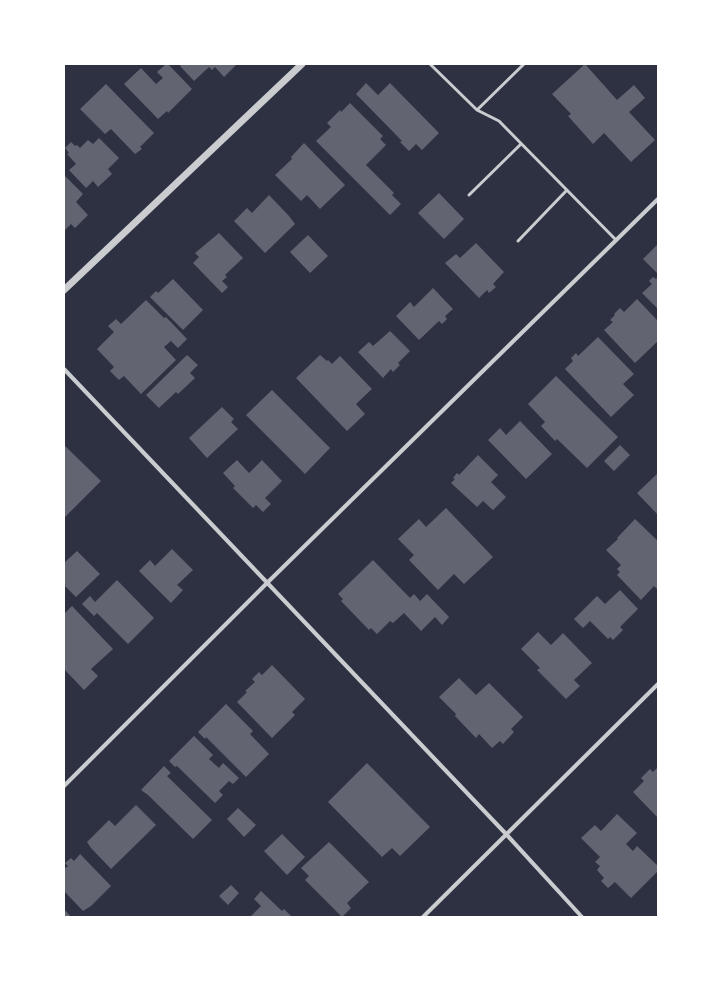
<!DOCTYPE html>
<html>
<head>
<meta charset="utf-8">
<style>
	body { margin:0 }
	#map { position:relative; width:722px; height:981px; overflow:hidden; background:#2d3142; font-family:"Open Sans",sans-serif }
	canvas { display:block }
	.frame { position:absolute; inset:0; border:65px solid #fff; pointer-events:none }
</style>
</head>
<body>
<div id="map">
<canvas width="722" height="981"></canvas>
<div class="frame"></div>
</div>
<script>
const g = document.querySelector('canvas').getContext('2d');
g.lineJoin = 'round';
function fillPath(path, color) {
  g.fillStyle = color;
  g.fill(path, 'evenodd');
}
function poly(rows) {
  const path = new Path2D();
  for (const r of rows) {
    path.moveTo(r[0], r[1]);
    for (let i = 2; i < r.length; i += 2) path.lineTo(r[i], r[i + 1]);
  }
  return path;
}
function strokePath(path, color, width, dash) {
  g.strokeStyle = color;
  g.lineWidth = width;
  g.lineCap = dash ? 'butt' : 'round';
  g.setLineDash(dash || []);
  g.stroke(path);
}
fillPath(poly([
	[166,64,168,64,192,89,168,113,167,111,158,119,124,84,141,68,156,84,163,78,157,72],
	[182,64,237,64,224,77,215,67,212,70,209,67,194,81,180,66],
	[585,64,617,100,634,85,645,98,629,112,655,140,631,162,604,133,593,144,568,116,571,114,552,94],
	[366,83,378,95,390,83,439,133,422,150,416,144,409,151,400,142,402,141,356,94],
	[106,84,154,133,140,147,142,149,135,154,111,129,105,134,80,109],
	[350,103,383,136,380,139,386,145,366,165,394,193,392,195,401,204,390,215,316,141,331,127,327,123,340,110,341,112],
	[99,138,119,158,108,169,112,174,98,187,93,181,86,188,69,170,76,164,67,154,69,153,65,148,71,142,75,146,77,145,80,148,88,140,93,144],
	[304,143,345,185,320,209,307,195,301,201,275,175,292,159,291,157],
	[64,175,83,194,76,202,88,215,75,228,71,224,64,231],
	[439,193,464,219,444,239,418,213],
	[269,195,289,216,295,224,265,253,234,221,247,208,252,213],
	[219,233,243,258,225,275,227,277,222,281,228,287,222,293,193,263,199,257,195,253],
	[308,235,328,256,310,273,290,252],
	[476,243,504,272,493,284,496,287,489,293,487,290,479,298,445,263,456,254,460,258],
	[658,244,658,272,657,273,643,259],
	[653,277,656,279,658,277,658,309,642,293,652,284,649,281],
	[173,279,203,310,183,330,150,297,156,291,158,293],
	[433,288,453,309,445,316,447,319,442,324,439,321,419,340,396,316,410,302,414,307],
	[637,299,658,321,658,341,635,363,604,330,613,322,610,320,615,315,614,314,620,308,624,312],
	[146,300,164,318,166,317,187,339,178,348,171,341,164,347,176,360,141,394,124,376,119,380,110,371,114,367,97,349,114,332,108,326,116,319,121,324],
	[390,331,410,351,398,363,400,365,393,372,391,369,383,378,358,352,369,342,373,346],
	[598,337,634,374,623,384,634,395,611,417,565,369,573,361,571,358,576,353,578,356],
	[187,355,198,365,190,373,195,378,178,394,176,392,159,408,146,395],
	[320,355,327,361,328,360,332,364,340,356,372,389,356,404,365,414,347,431,296,378],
	[556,376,618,437,587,468,557,439,555,441,541,426,545,422,528,404],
	[272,390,330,448,305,474,246,415],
	[222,407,234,419,231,422,238,429,207,458,189,438],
	[520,421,552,454,526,479,488,440,500,428,506,435],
	[64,445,101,481,64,518],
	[620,445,630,455,614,471,604,461],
	[478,455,498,475,491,482,506,497,493,510,483,501,477,507,451,483,455,479,453,478,457,473,459,475],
	[237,460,249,473,262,460,282,481,265,498,271,504,263,512,256,505,253,508,233,488,235,486,223,473],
	[658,473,658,515,637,493],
	[446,508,493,557,464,584,454,574,438,590,409,560,414,555,398,539,419,519,426,527],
	[635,519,658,541,658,590,654,586,641,600,617,575,620,572,617,569,621,565,606,550,618,539,617,538],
	[172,549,193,570,177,585,183,590,171,603,139,571,150,560,155,566],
	[77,551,100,574,76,597,64,585,64,563],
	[373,560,410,598,414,594,420,601,427,594,449,617,442,625,435,617,421,631,404,613,393,623,390,621,377,634,371,628,369,630,341,601,343,599,338,594],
	[117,580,154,618,128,644,97,613,94,616,82,604,90,596,95,602],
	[620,590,638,609,620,627,623,630,613,640,610,637,608,639,590,621,583,628,574,619,597,596,605,604],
	[72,606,113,649,91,669,98,676,84,690,64,669,64,614],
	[538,632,551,645,563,633,592,663,574,680,580,686,566,699,537,670,540,668,521,649],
	[272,665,305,699,292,712,295,715,272,738,237,702,247,692,245,691,255,682,252,679,259,672,262,675],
	[459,678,476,695,489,683,523,717,511,729,514,732,503,744,500,741,492,748,479,734,476,738,455,716,456,714,439,697],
	[226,704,253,731,250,734,269,754,246,777,206,737,205,739,198,732],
	[194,736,213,755,209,759,219,768,223,763,239,778,233,784,229,781,219,791,223,795,215,803,177,766,175,767,169,761],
	[367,763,430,827,400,856,392,848,382,857,328,802],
	[164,766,171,773,167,776,212,820,193,839,148,795,141,790],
	[658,767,658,818,633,792,644,781,641,778,650,769,653,772],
	[136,805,156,825,111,869,91,848,87,842,109,820,115,826],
	[238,808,256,825,244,837,227,819],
	[617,814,637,833,626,844,633,851,637,846,658,866,658,871,631,898,615,882,608,888,601,881,604,878,597,870,600,866,595,862,600,857,581,838,595,825,601,831],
	[282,834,305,857,287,875,264,851],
	[329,842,369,882,347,903,351,908,342,917,305,880,309,876,301,868],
	[80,854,111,886,91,906,83,911,64,891,64,869,68,866,65,863,71,858,74,861],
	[231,885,239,893,228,905,219,896],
	[261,891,282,911,284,909,292,917,250,917,261,906,254,899],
	[64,909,71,917,64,917]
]), '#626471');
strokePath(poly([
	[430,64,477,110,524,64],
	[477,110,499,121,616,240],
	[469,195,521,144],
	[518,241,567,190]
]), '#caccd0', 3);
strokePath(poly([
	[64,369,506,834,582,917],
	[64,786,268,582,658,199],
	[423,917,658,684]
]), '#caccd0', 4);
strokePath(poly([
	[64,290,302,64]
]), '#caccd0', 7);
</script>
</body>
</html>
